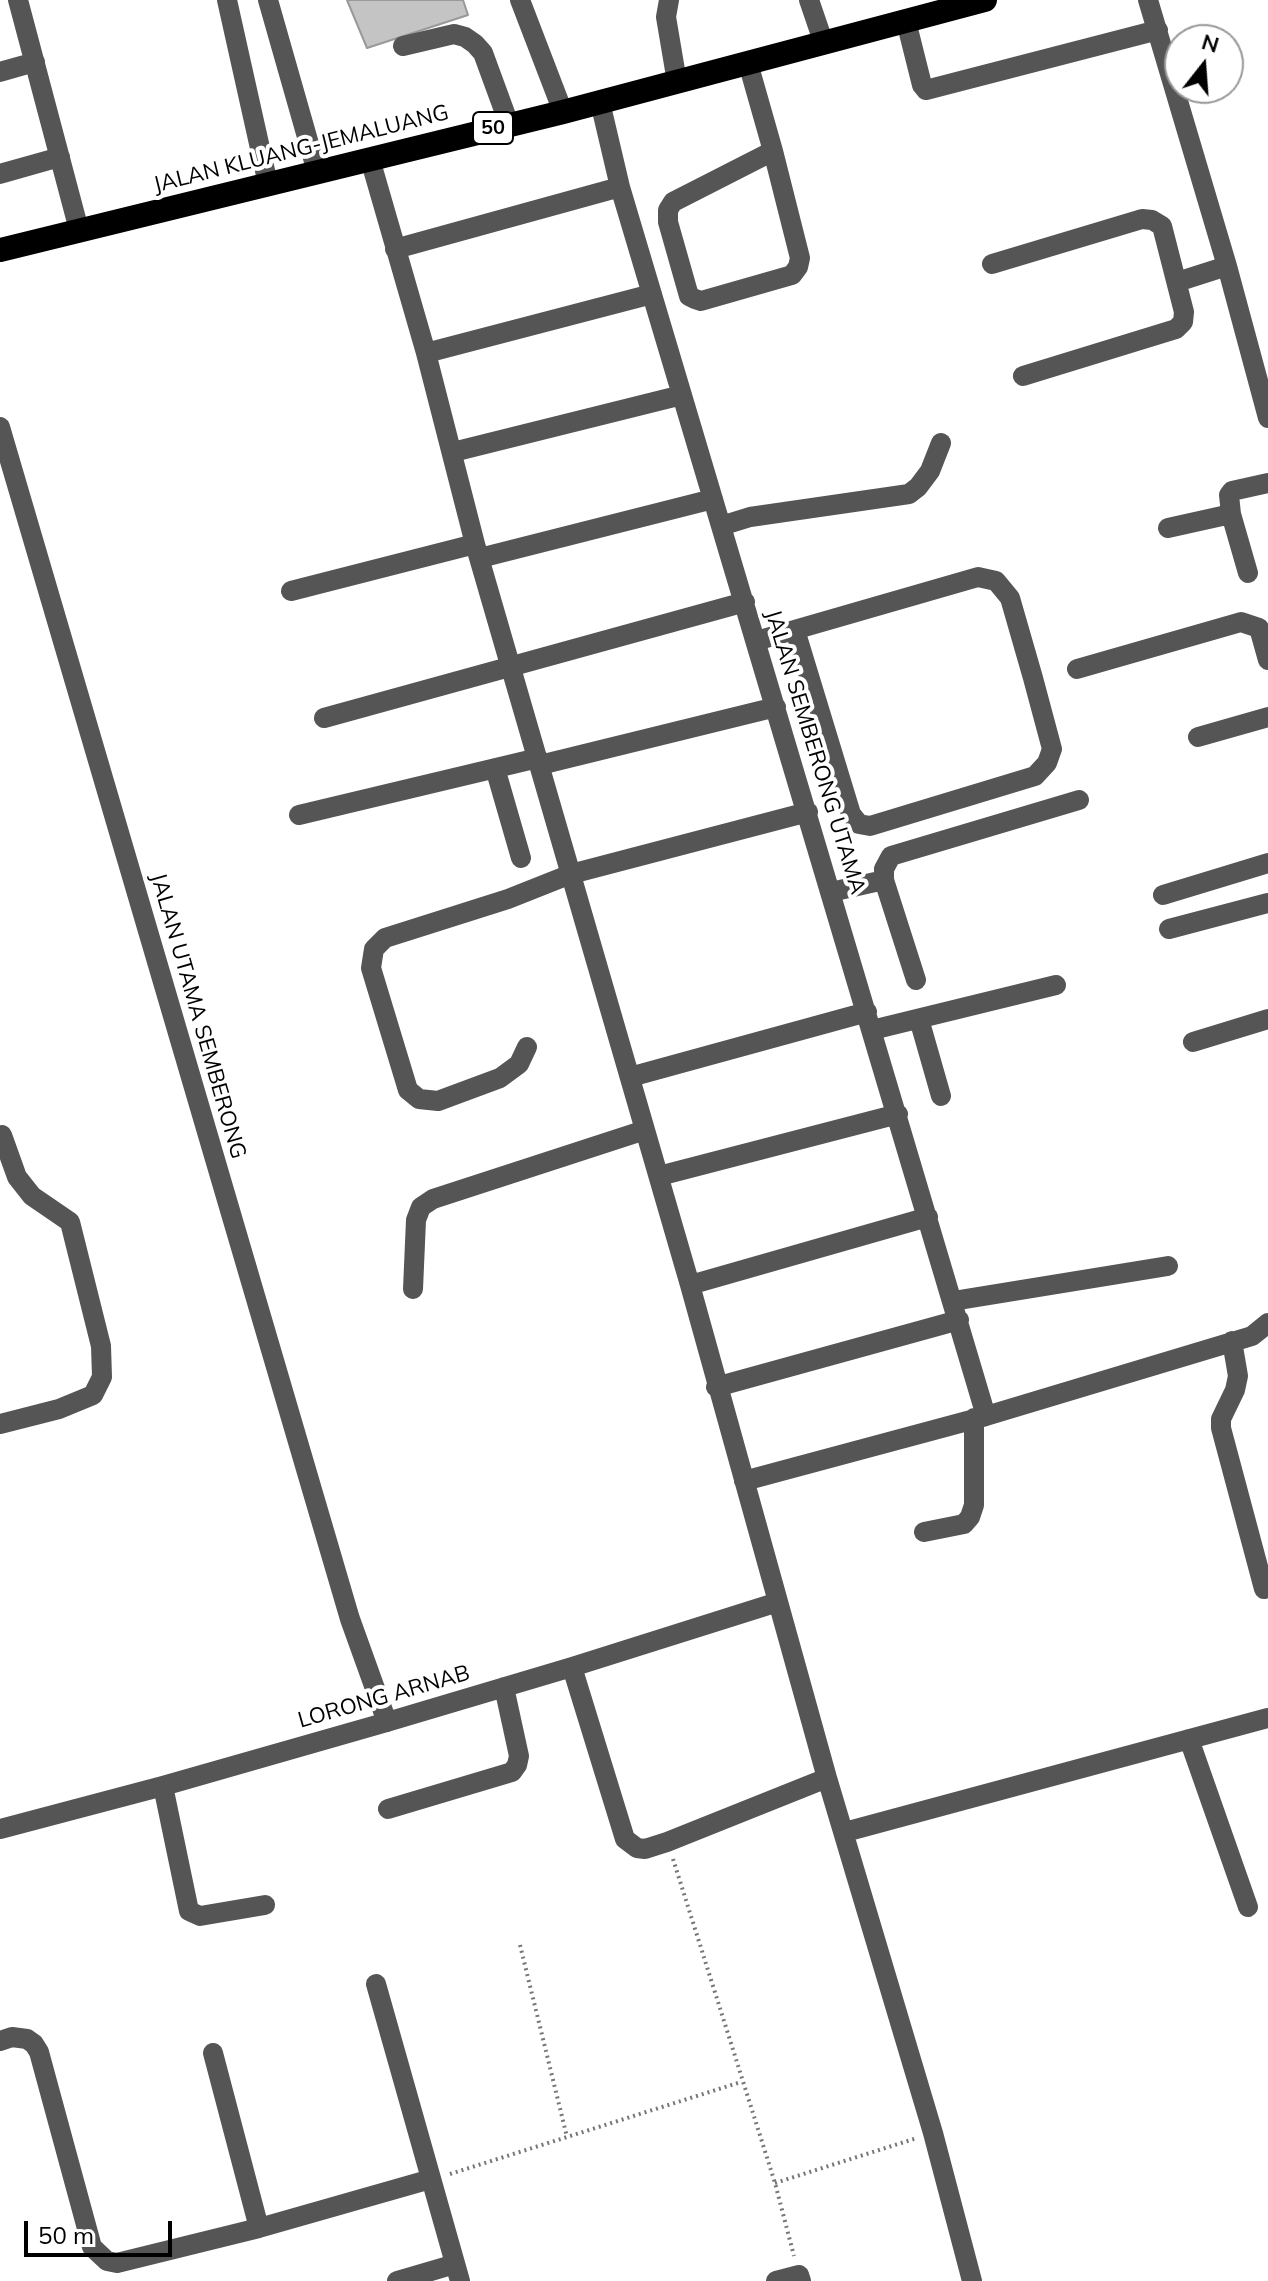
<!DOCTYPE html>
<html>
<head>
<meta charset="utf-8">
<style>
	body { margin:0 }
	#map { position:relative; width:1268px; height:2281px; overflow:hidden; background:#fff; font-family:Mulish,sans-serif }
	canvas { display:block }
	.north { position:absolute; left:1164px; top:24px; width:80px; height:80px; box-sizing:border-box; background:#fff; border:2px solid #999; border-radius:50%; rotate:17deg; font-size:22px; font-weight:700; line-height:32px; text-align:center; color:#000 }
	.north::after { content:''; display:block; margin:auto; width:28px; height:36px; background:#000; clip-path:polygon(50% 0,100% 100%,50% 72%,0 100%) }
	.scale { position:absolute; left:24px; top:2221px; width:148px; height:36px; box-sizing:border-box; border:4px solid #000; border-top:0; padding-left:10px; font-size:24px; line-height:28px; white-space:nowrap; color:#000; -webkit-text-stroke:6px #fff; paint-order:stroke }
</style>
</head>
<body>
<div id="map">
<canvas width="1268" height="2281"></canvas>
<div class="north">N</div>
<div class="scale">50 m</div>
</div>
<script>
const g = document.querySelector('canvas').getContext('2d');
g.lineJoin = 'round';
function fillPath(path, color) {
  g.fillStyle = color;
  g.fill(path, 'evenodd');
}
function poly(rows) {
  const path = new Path2D();
  for (const r of rows) {
    path.moveTo(r[0], r[1]);
    for (let i = 2; i < r.length; i += 2) path.lineTo(r[i], r[i + 1]);
  }
  return path;
}
function strokePath(path, color, width, dash) {
  g.strokeStyle = color;
  g.lineWidth = width;
  g.lineCap = dash ? 'butt' : 'round';
  g.setLineDash(dash || []);
  g.stroke(path);
}
function drawText(font, color, halo, rows, align = 'center') {
  g.font = font + ' Mulish,sans-serif';
  g.lineWidth = 8;
  g.setLineDash([]);
  g.textBaseline = 'middle';
  g.strokeStyle = halo;
  g.fillStyle = color;
  for (const [text, x, y, turn = 0] of rows) {
    g.save();
    g.translate(x, y);
    g.rotate((+turn || 0) * Math.PI / 180);
    g.textAlign = isNaN(turn) ? turn : align;
    if (halo) g.strokeText(text, 0, 0);
    g.fillText(text, 0, 0);
    g.restore();
  }
}
const building = poly([
	[347,0,463,0,468,15,367,48,347,0]
]);
fillPath(building, '#c4c4c4');
strokePath(building, '#999', 2);
strokePath(poly([
	[673,1859,775,2183,794,2256],
	[520,1945,567,2137],
	[450,2174,741,2082],
	[775,2183,917,2138]
]), '#777', 4, [2, 4]);
strokePath(poly([
	[18,0,79,230],
	[227,0,268,184],
	[268,0,317,172],
	[520,0,563,112],
	[669,0,666,17,677,82],
	[809,0,823,41],
	[1148,0,1227,266,1268,418],
	[906,21,922,85,926,90,1158,30],
	[403,46,454,34,465,37,475,44,483,53,509,124],
	[748,63,773,151,673,202,668,210,668,222,689,296,695,299,701,301,792,275,798,267,800,258,773,151],
	[0,72,35,62],
	[600,102,620,187,986,1416],
	[370,159,426,353,475,544,690,1285,827,1778,933,2133,972,2281],
	[0,174,60,157],
	[395,249,620,187],
	[992,264,1142,219,1152,220,1162,226,1184,312,1183,322,1176,329,1023,376],
	[1177,282,1227,266],
	[426,353,652,294],
	[0,427,350,1619,387,1722],
	[453,452,682,395],
	[721,526,750,517,909,494,918,487,930,471,941,443],
	[1168,528,1231,514],
	[480,558,713,499],
	[1248,573,1231,514,1229,495,1232,491,1268,483],
	[291,591,475,544],
	[756,641,978,577,996,581,1010,598,1033,678,1052,749,1047,763,1035,776,870,826,859,824,851,814,795,630],
	[1077,669,1241,622,1259,628,1268,660],
	[324,718,745,602],
	[1198,737,1268,717],
	[540,765,776,707],
	[495,768,521,858],
	[299,815,538,758],
	[884,880,884,869,891,856,1079,800],
	[831,892,884,880,916,980],
	[1163,895,1268,863],
	[1169,929,1268,903],
	[919,1019,941,1096],
	[872,1030,1056,985],
	[1193,1042,1268,1019],
	[527,1047,519,1064,500,1078,438,1101,419,1099,408,1090,371,968,374,949,385,938,508,899,571,874,808,812],
	[630,1077,867,1012],
	[659,1176,898,1114],
	[690,1285,928,1217],
	[413,1289,416,1220,421,1207,433,1199,645,1130],
	[953,1301,1168,1266],
	[1232,1341,1238,1376,1235,1390,1221,1419,1221,1428,1264,1589],
	[716,1387,959,1320],
	[0,1424,59,1409,93,1395,102,1377,101,1346,70,1222,32,1196,17,1177,2,1135],
	[744,1481,986,1416,1252,1336,1268,1323],
	[924,1532,964,1524,970,1517,974,1505,974,1418],
	[572,1667,625,1839,637,1848,645,1849,667,1842,827,1778],
	[1189,1739,1248,1907],
	[163,1786,189,1911,200,1916,265,1905],
	[388,1809,512,1772,517,1765,519,1756,504,1687],
	[0,1829,163,1786,387,1722,572,1667,778,1602],
	[845,1832,1268,1718],
	[376,1984,460,2281],
	[0,2041,12,2037,27,2039,34,2044,39,2052,92,2247,107,2261,117,2263,259,2228,431,2179],
	[213,2053,259,2228],
	[397,2281,455,2264],
	[776,2281,799,2275,801,2281]
]), '#555', 20);
strokePath(poly([
	[0,250,563,112,985,0]
]), '#000', 24);
for (const [x, y, w] of [
	[493,128,40]
]) {
  const box = new Path2D();
  box.roundRect(x - w / 2, y - 16, w, 32, 6);
  g.fillStyle = '#fff';
  g.fill(box);
  strokePath(box, '#000', 2);
}
drawText('bold 20px', '#000', null, [
	["50",493,128]
]);
drawText('22px', '#000', '#fff', [
	["JALAN KLUANG-JEMALUANG",301,149,-14],
	["JALAN SEMBERONG UTAMA",815,752,73],
	["JALAN UTAMA SEMBERONG",198,1016,74],
	["LORONG ARNAB",384,1697,-16]
]);
</script>
</body>
</html>
